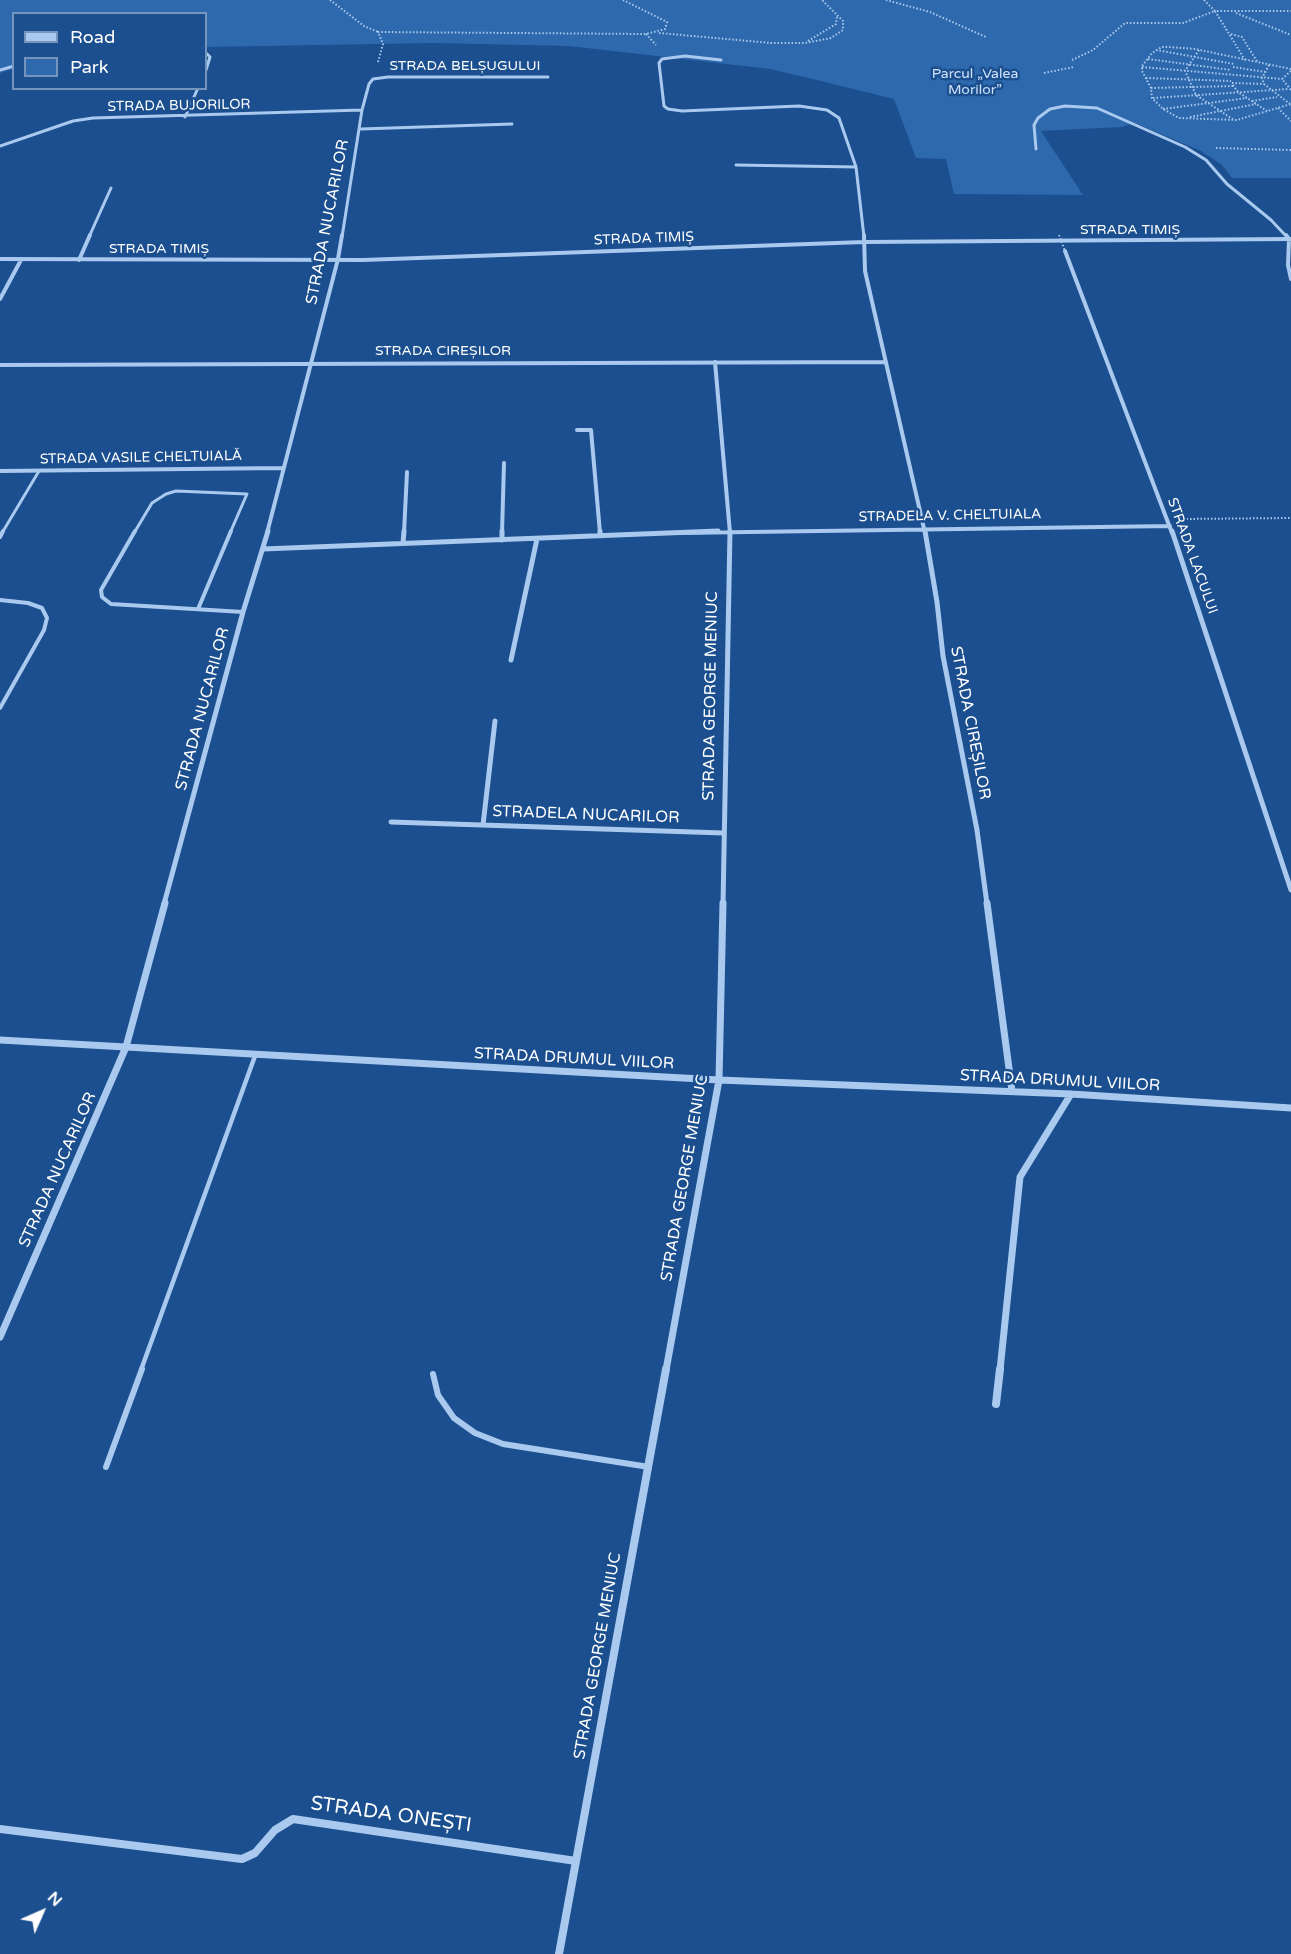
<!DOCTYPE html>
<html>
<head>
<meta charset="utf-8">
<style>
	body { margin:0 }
	#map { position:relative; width:1291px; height:1954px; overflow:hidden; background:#1b4f8f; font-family:"Varela Round",sans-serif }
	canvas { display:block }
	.legend { position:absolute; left:12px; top:12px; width:195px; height:78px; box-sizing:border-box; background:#1b4f8f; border:2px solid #7695bc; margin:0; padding:8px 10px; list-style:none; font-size:18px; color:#fff }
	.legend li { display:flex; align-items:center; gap:12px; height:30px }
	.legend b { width:30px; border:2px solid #7695bc }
	.north { position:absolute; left:12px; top:1882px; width:60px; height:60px; -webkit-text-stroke:4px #1b4f8f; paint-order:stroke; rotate:45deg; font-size:16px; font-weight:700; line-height:24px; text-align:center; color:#fff }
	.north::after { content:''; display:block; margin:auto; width:21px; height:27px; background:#fff; clip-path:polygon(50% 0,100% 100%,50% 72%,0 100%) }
</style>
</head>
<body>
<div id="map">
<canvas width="1291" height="1954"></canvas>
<ul class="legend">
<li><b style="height:8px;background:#a9c9ee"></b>Road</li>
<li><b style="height:16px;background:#2e69ad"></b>Park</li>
</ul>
<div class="north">N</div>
</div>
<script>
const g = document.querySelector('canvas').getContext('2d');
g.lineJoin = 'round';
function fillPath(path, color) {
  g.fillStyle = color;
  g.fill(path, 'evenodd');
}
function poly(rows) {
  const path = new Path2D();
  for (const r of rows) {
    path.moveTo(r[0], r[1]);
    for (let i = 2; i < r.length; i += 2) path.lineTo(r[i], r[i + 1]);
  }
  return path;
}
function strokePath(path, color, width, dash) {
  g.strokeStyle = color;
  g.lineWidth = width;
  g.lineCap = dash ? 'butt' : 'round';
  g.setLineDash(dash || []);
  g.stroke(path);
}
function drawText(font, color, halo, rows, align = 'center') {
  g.font = font + ' "Varela Round",sans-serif';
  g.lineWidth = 5;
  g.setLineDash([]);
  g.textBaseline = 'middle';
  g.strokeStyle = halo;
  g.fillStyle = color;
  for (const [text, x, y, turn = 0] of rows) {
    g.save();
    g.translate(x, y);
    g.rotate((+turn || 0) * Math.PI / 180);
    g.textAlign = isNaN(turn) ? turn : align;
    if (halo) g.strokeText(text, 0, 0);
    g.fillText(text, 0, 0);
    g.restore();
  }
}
fillPath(poly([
	[0,0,1291,0,1291,178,1232,178,1222,165,1201,151,1135,123,1122,127,1041,131,1083,195,954,194,946,159,916,158,894,99,821,81,770,69,569,46,434,43,206,47,206,14,14,14,13,69,0,73]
]), '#2e69ad');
strokePath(poly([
	[330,0,364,26,378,32],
	[886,0,930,12,986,37],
	[1204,0,1215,11,1291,11],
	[1236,13,1291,35],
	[659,33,771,43,805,43,831,38,843,30,843,21,822,0],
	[646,34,656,45],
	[1231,34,1242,37,1258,63],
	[808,41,836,24,837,17],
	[1156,50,1234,64],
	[1199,50,1185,71,1196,95,1234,120],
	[1148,59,1231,70],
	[1072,60,1093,50,1125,23,1183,23,1215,11,1245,60],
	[378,62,383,44,378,32,646,34,665,29,667,22,623,0],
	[1269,65,1262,78,1264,84,1290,104],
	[1142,67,1282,79],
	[1233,67,1265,72],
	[1291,69,1195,49,1169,47,1162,47,1152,53,1142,66,1142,71,1151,88,1152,98,1163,109,1179,118,1237,120,1291,104],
	[1291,71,1282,79,1291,90],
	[1044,73,1074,67],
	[1146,78,1231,81],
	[1232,83,1264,84],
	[1233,85,1238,92,1267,111],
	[1151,88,1234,86],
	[1153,98,1289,89],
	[1252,101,1277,97],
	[1278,108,1291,121],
	[1163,109,1247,98],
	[1190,117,1256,104],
	[1216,148,1291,150],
	[1183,519,1291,518]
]), '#a9c9ee', 2, [1.5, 2]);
strokePath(poly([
	[2,533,39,471],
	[134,533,152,503,166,494,176,491,247,494,230,533]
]), '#a9c9ee', 3);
strokePath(poly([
	[135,531,101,590,102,597,111,604,243,612],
	[0,537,3,531],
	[0,600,28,603,42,608,47,618,44,630,0,708],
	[198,609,231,531]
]), '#a9c9ee', 4);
strokePath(poly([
	[141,1370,255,1056]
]), '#a9c9ee', 4.5);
strokePath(poly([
	[433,1374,438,1395,454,1418,475,1433,503,1444,649,1467],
	[106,1467,142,1369]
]), '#a9c9ee', 6);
strokePath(poly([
	[206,53,210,57,206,70],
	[721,60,685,56,662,59,659,63,664,106,668,109,682,111,799,106,827,110,839,118,856,167,864,237],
	[0,70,14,66],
	[185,117,198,88],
	[361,129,512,124],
	[0,146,73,121,93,118,362,110],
	[1036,149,1034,125,1038,118,1050,109,1065,106,1097,108,1185,147,1206,160,1227,184,1271,220,1287,237],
	[736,165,856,167],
	[89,237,111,188],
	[342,237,362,110,369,84,373,79,388,77,548,77]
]), '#a9c9ee', 3);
strokePath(poly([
	[864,235,865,271,925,533],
	[1286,235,1289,239,1288,265,1291,279],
	[1065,251,1172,533],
	[0,259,363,260,864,242,1291,239],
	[79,260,90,235],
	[0,299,21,260],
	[715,362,730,533],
	[0,365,886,362],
	[577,430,591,430,600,533],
	[0,471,283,468],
	[267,533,338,259,342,235],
	[404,533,407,472],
	[502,533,504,463],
	[679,533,1170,526]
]), '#a9c9ee', 4);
strokePath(poly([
	[600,531,600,536],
	[925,531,937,602,943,656,977,830,987,904],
	[1172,531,1291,890],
	[502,540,502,531],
	[403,543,404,531],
	[263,549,718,531],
	[511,660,537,539],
	[391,822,723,833],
	[483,825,495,721],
	[164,904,243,612,268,531],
	[723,904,730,531]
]), '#a9c9ee', 5);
strokePath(poly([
	[987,903,1012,1091],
	[0,1040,719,1080,1071,1094,1291,1108],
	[0,1337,126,1047,165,903],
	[666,1370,719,1080,723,903],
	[1000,1370,1020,1177,1071,1094]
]), '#a9c9ee', 7);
strokePath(poly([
	[996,1404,1000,1369],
	[0,1829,242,1859,255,1853,275,1830,293,1819,576,1861],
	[559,1954,666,1369]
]), '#a9c9ee', 8);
strokePath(poly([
	[1059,235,1065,251]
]), '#a9c9ee', 2, [1.5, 2]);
drawText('14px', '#fff', '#1b4f8f', [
	["STRADA BELȘUGULUI",465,66],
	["STRADA BUJORILOR",179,106,-1],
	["STRADA TIMIȘ",1130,230],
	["STRADA TIMIȘ",644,239,-2],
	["STRADA TIMIȘ",159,249],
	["STRADA CIREȘILOR",443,351],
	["STRADA VASILE CHELTUIALĂ",141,458,-1],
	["STRADELA V. CHELTUIALA",950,516,-1],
	["STRADA LACULUI",1192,556,70]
]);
drawText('14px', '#cfe3fa', '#1b4f8f', [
	["Parcul „Valea",975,74],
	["Morilor”",975,90]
]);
drawText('16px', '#fff', '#1b4f8f', [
	["STRADA NUCARILOR",328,222,-79],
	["STRADA GEORGE MENIUC",711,696,-89],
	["STRADA NUCARILOR",203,709,-75],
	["STRADA CIREȘILOR",970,723,79],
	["STRADELA NUCARILOR",586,815,2],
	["STRADA DRUMUL VIILOR",574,1059,3],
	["STRADA DRUMUL VIILOR",1060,1081,3],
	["STRADA NUCARILOR",58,1170,-66],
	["STRADA GEORGE MENIUC",685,1178,-80],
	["STRADA GEORGE MENIUC",598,1656,-80]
]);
drawText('20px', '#fff', '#1b4f8f', [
	["STRADA ONEȘTI",391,1815,8]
]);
</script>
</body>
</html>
